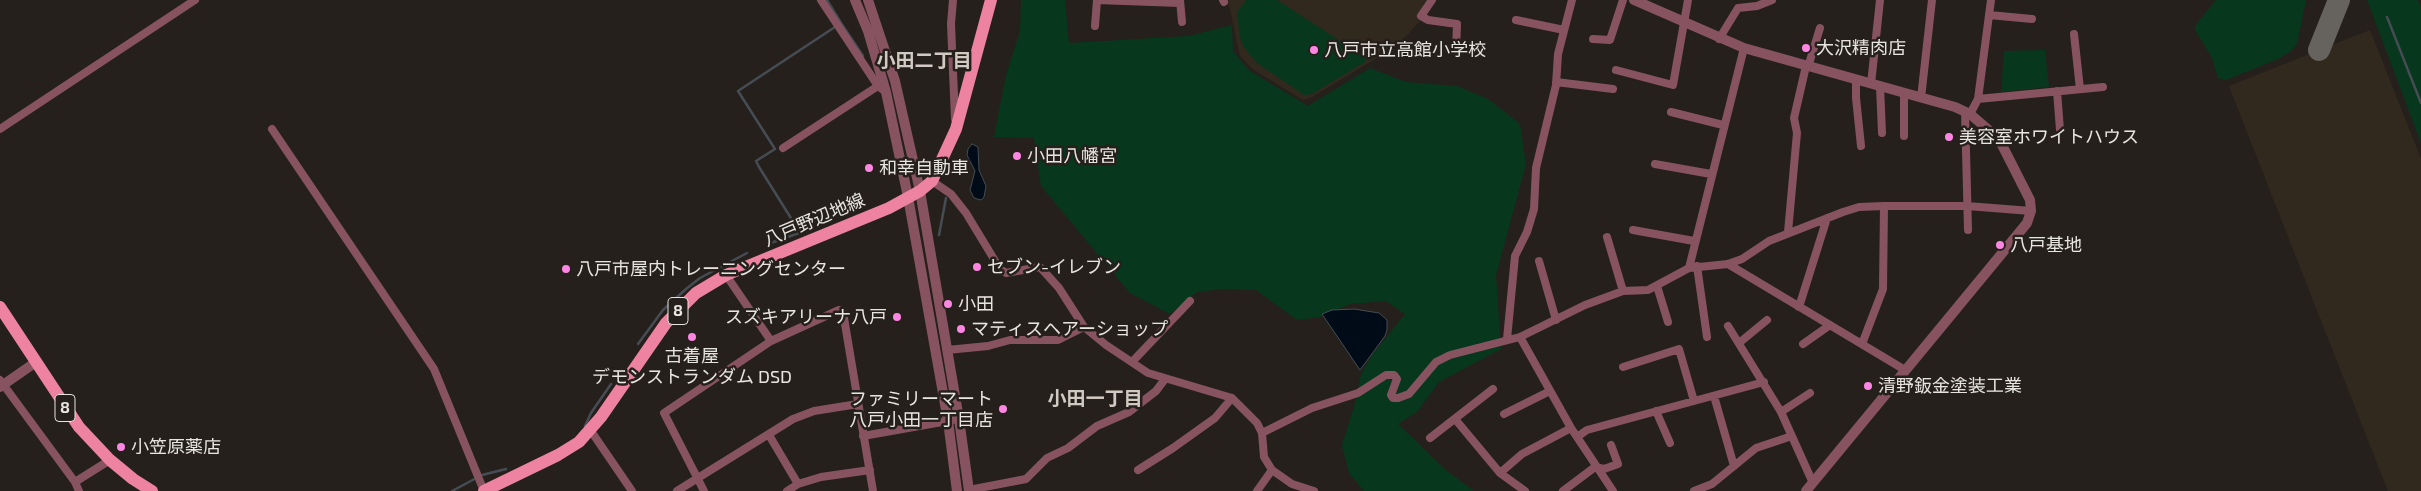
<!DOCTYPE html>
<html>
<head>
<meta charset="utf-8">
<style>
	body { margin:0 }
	canvas { display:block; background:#25201b }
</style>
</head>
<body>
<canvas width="2421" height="491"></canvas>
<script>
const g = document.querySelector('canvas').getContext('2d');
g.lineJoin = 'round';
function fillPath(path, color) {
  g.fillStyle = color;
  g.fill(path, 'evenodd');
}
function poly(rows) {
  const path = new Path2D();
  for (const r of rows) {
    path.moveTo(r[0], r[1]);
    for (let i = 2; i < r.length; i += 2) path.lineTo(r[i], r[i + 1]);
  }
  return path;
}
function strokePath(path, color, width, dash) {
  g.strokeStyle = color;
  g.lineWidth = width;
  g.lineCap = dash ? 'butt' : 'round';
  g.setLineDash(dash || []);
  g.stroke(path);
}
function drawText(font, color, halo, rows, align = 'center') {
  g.font = font + ' "Exo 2","Noto Sans JP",sans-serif';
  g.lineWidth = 5;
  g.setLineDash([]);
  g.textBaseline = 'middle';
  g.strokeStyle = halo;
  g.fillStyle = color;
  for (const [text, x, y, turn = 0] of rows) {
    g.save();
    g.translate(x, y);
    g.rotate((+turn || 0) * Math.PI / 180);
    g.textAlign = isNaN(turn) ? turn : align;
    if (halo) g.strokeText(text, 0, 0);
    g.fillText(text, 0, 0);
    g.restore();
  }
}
fillPath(poly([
	[1228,0,1427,0,1417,16,1420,21,1398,45,1312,97,1303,100,1254,70,1240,56],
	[2370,30,2421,159,2421,491,2388,491,2229,86]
]), '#32291e');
fillPath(poly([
	[1021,0,1065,0,1069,43,1189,36,1232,25,1233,52,1250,71,1308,106,1370,68,1406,82,1457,86,1488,99,1520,124,1526,164,1496,275,1501,349,1439,382,1417,412,1398,424,1447,471,1474,491,1364,491,1349,473,1342,445,1356,400,1361,374,1372,355,1405,314,1386,301,1350,304,1320,317,1297,320,1256,290,1222,289,1197,292,1170,314,1130,293,1041,186,1034,138,994,137,1006,75,1020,31],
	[1246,0,1277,0,1365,57,1365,62,1312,94,1304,95,1257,63,1243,46,1240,38,1237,12],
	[2216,0,2306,0,2297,44,2291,51,2278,59,2226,80,2218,78,2211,56,2195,30,2195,26],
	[2367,0,2418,0,2421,8,2421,143],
	[2045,50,2049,87,2001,92,2004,51]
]), '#07371d');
const water = poly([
	[972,144,978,147,979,170,986,186,984,197,981,200,974,198,970,190,975,171,967,155,968,149,972,144],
	[1332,310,1354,309,1379,313,1387,320,1387,330,1385,336,1360,370,1322,314,1332,310]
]);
fillPath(water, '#000b18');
strokePath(water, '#464c54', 1);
strokePath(poly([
	[827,0,841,23],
	[2387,17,2421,103],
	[939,235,946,198],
	[768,244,799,233,799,231,759,167,756,161,775,149,738,91,841,23,863,56],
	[638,344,663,310,686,289,700,278,747,253],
	[585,426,591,413,611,384],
	[452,491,482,475,506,469]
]), '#464c54', 2.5);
strokePath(poly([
	[2319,50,2339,0]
]), '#66625e', 22);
strokePath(poly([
	[821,0,878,86,886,92],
	[953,0,951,24,955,119],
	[1097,0,1180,3],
	[1180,0,1182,22],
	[1223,0,1224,2],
	[1432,0,1421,16,1428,20,1457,24,1456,50],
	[1989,15,2032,19],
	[1516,20,1564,30],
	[1095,26,1097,0],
	[2074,34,2080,89],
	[1593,39,1610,40,1623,0],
	[1719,39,1738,8,1757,6,1772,0],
	[1808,67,1820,28],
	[1616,70,1673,85,1688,0],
	[1856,80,1856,98,1861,146],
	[1556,82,1613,89],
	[1871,84,1880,0],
	[1880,86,1882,133],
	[2057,91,2060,130],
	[1921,98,1932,0],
	[1978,99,2103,87],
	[1965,111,1968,230],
	[1671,112,1723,125],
	[1970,114,1978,99,1991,0],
	[0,129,195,0],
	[272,129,434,369,484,491],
	[1904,136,1904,93],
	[783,148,878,86],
	[1655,164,1711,174],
	[932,181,951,194,966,213,1000,269,1006,273,1040,267,1059,288,1084,327,1106,345,1148,373,1232,398,1257,423,1262,433,1264,457,1272,470,1292,484,1314,491],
	[1633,230,1694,241],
	[1788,232,1797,133,1794,118,1806,66],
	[1607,237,1623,291],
	[1539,261,1556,320],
	[1728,264,1905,370],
	[1697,266,1707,337],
	[1689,268,1744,48],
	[726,275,771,341],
	[1657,286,1668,322],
	[1799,307,1827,218],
	[1728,326,1781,412,1813,483],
	[1520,337,1571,428,1613,491],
	[1507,339,1515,256,1527,232,1534,209,1536,168,1556,85,1558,54,1572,0],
	[1739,343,1767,320],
	[1803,344,1830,325],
	[1862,344,1883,289,1884,206],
	[947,350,988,346,1010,340,1058,340,1084,327],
	[1132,362,1190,301],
	[1623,367,1679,349,1694,401],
	[0,380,75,482,79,491],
	[1714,396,1734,466],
	[1656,411,1670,443],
	[1781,412,1810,393],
	[1504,414,1550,391],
	[1455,419,1500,473,1522,454,1571,428],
	[591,431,632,491],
	[1262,433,1312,408,1358,393,1386,375,1394,375,1397,379,1391,395,1393,398,1398,398,1409,394,1436,362,1450,355,1520,337,1585,305,1623,291,1648,290,1689,268,1728,264,1742,259,1769,241,1843,212,1859,207,1884,206,1967,206,2031,211],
	[769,435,798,484],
	[863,436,953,420],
	[1577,437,1587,430,1764,382],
	[1430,438,1493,389],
	[1138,470,1173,448,1215,418,1232,398],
	[1500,473,1525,491],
	[75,482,110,460],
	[969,490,1026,479,1047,458,1068,448,1097,426,1129,412,1156,391,1165,379],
	[677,491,793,419,814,411,858,404],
	[704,491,664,413,771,341,839,310,843,312,873,491],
	[787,491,798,484,821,477,870,470],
	[1257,491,1272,470],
	[1563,491,1595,467,1604,469,1618,464,1611,445],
	[1694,491,1712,484,1756,448,1792,436]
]), '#875361', 8);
strokePath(poly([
	[855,0,868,31,886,92,908,197,948,421,957,491],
	[868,0,895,81,920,191,959,419,969,491],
	[1634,0,1744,48,1955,107,1970,114,1999,139,2030,200,2031,211,2027,223,1806,491],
	[0,387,36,362]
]), '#875361', 10);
strokePath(poly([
	[0,307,79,427,110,460,133,479,152,491],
	[484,491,558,455,579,442,601,417,666,323,696,293,726,275,889,208,920,191,932,181,956,129,991,0]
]), '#ed82a1', 12);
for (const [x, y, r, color] of [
	[1806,48,5,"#fd86e2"],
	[1314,50,5,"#fd86e2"],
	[1949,137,5,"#fd86e2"],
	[1017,156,5,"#fd86e2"],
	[869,168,5,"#fd86e2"],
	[2000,245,5,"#fd86e2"],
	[977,267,5,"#fd86e2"],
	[566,269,5,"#fd86e2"],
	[948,304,5,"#fd86e2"],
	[897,317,5,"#fd86e2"],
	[961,329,5,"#fd86e2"],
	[692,337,5,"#fd86e2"],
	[1868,386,5,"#fd86e2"],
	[1003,409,5,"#fd86e2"],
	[121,447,5,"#fd86e2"]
]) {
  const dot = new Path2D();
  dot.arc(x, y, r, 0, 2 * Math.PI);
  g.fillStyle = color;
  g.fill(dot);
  strokePath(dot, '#25201b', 2);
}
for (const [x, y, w] of [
	[678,311,20],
	[65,408,20]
]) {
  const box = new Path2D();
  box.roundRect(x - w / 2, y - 13.5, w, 27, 4);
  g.fillStyle = '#25201b';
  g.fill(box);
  strokePath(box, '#e8e5e1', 1);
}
drawText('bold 16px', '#e8e5e1', null, [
	["8",678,311],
	["8",65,408]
]);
drawText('18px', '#e8e5e1', '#25201b', [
	["大沢精肉店",1816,48],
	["八戸市立高館小学校",1324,50],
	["美容室ホワイトハウス",1959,137],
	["小田八幡宮",1027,156],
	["和幸自動車",879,168],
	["八戸基地",2010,245],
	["セブン-イレブン",987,267],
	["八戸市屋内トレーニングセンター",576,269],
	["小田",958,304],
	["スズキアリーナ八戸",887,317,"right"],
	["マティスヘアーショップ",971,329],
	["古着屋",692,356,"center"],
	["デモンストランダム DSD",692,377,"center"],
	["清野鈑金塗装工業",1878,386],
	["ファミリーマート",993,399,"right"],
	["八戸小田一丁目店",993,420,"right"],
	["小笠原薬店",131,447]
], 'left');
drawText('18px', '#e8e5e1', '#25201b', [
	["八戸野辺地線",814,220,-23]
]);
drawText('bold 19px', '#d1cac3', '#25201b', [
	["小田二丁目",924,61],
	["小田一丁目",1095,399]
]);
</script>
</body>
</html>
